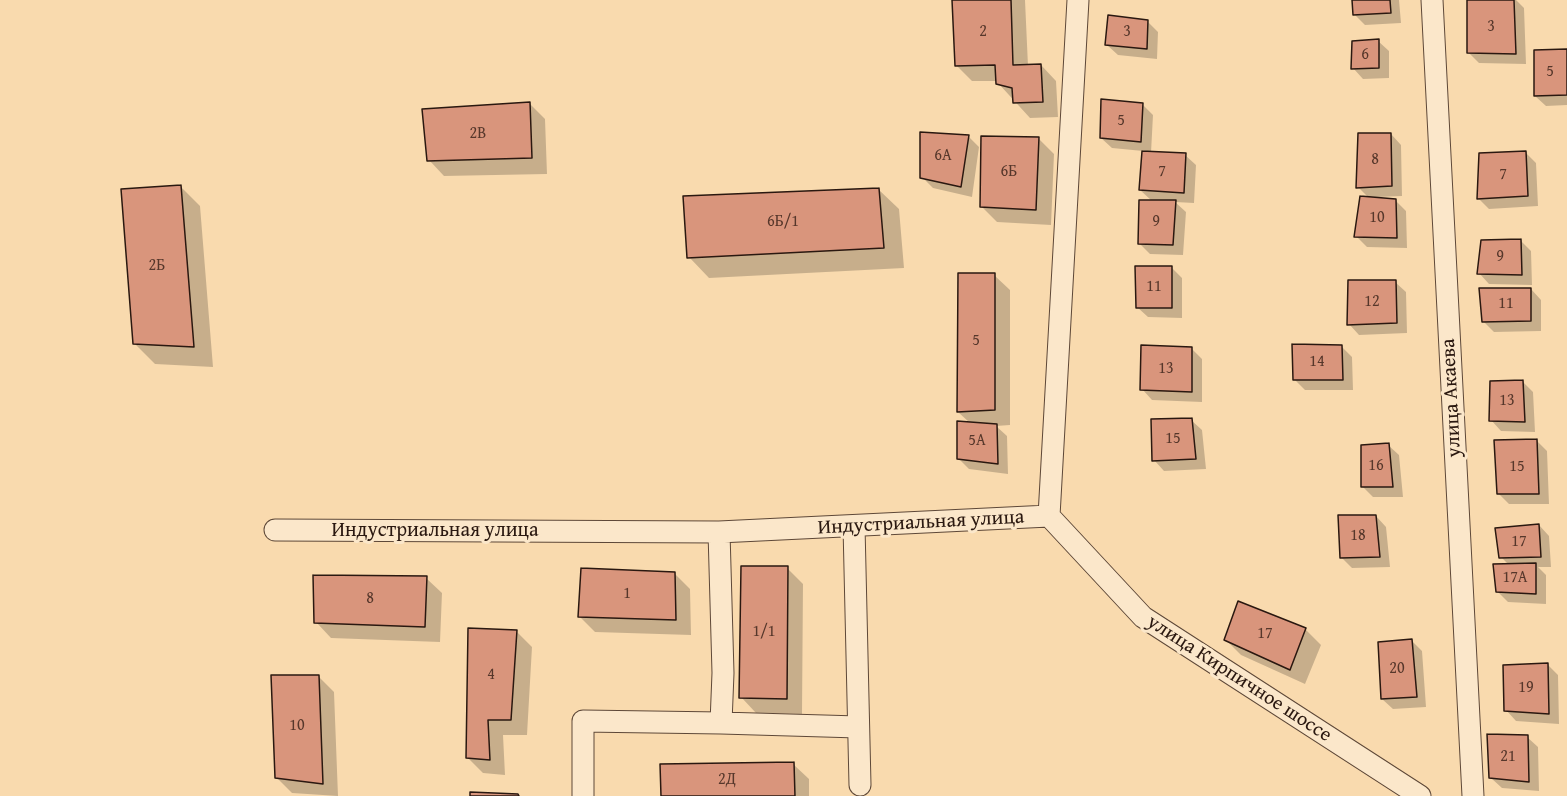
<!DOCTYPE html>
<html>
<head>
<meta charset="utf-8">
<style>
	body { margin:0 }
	canvas { display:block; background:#f9daae }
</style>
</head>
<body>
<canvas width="1567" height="796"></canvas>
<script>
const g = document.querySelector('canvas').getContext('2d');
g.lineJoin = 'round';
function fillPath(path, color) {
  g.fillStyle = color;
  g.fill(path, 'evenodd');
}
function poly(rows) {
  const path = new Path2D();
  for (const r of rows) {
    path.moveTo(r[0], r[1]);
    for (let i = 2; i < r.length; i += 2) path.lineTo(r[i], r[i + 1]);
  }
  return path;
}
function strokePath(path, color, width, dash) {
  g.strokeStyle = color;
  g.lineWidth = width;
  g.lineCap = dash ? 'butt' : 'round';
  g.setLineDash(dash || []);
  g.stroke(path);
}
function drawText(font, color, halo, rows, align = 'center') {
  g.font = font + ' "Gentium Book Plus",serif';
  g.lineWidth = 6;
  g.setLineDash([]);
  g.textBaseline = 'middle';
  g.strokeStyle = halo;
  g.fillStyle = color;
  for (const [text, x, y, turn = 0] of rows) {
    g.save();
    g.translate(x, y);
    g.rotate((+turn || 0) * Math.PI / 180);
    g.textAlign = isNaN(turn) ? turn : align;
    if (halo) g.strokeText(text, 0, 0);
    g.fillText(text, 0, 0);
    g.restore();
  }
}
fillPath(poly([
	[954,0,1025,0,1028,66,1041,65,1056,81,1058,117,1030,118,998,83,997,81,972,81,957,66],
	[1353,0,1399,0,1401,23,1365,25,1354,14],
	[1469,0,1516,0,1524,8,1526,64,1479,63,1468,52],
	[1147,21,1158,32,1157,59,1118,55,1107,45],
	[1378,41,1389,51,1389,78,1363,79,1353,68],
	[1567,51,1567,105,1546,106,1535,96],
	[529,103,545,119,547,174,444,176,429,160],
	[1143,105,1153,115,1151,153,1185,155,1196,165,1194,203,1175,202,1186,212,1183,255,1150,254,1140,244,1152,201,1140,190,1143,151,1112,148,1101,138],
	[1391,134,1401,145,1402,196,1378,197,1378,199,1396,201,1406,211,1407,248,1367,247,1356,236,1369,198,1358,187],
	[968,136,979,147,972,197,933,188,922,177],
	[1039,139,1054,154,1051,225,997,222,981,206],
	[1526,153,1536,163,1538,206,1489,209,1478,198],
	[180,186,200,206,213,367,155,364,135,344],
	[878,189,899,209,904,268,709,278,689,257],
	[1520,240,1531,251,1532,285,1489,284,1479,273],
	[1171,267,1182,278,1182,318,1148,317,1137,307],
	[994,275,1010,290,1010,425,996,426,1007,436,1008,474,969,469,958,458,970,423,958,412],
	[1395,282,1406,292,1407,333,1359,335,1349,324],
	[1531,289,1541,300,1541,331,1494,332,1483,321],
	[1341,346,1352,357,1353,390,1305,390,1294,379],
	[1192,349,1202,359,1202,402,1152,400,1142,389],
	[1522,381,1533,392,1535,432,1501,431,1491,420],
	[1191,420,1202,430,1206,469,1164,471,1154,460],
	[1536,440,1547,451,1549,504,1509,504,1498,493],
	[1388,445,1399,455,1403,497,1373,497,1362,486],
	[1376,516,1386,527,1390,567,1352,568,1341,557],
	[1539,525,1549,536,1551,567,1538,567,1546,575,1546,604,1508,602,1497,591,1509,565,1501,557],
	[787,568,803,584,802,714,756,713,741,697],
	[674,573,690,589,691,635,595,632,579,616],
	[426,578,442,593,440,642,331,638,316,622],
	[1305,629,1321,645,1305,684,1241,655,1225,639],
	[517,632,532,647,527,735,503,735,505,775,483,773,468,758],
	[1411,640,1422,651,1426,707,1393,709,1382,699],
	[1548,665,1558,675,1559,724,1516,721,1506,710],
	[318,676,334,692,338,796,292,793,276,777],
	[1527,737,1538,747,1539,791,1502,788,1491,778],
	[793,764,809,779,809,796,662,796]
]), '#0003');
const building = poly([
	[952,0,1011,0,1013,65,1041,64,1043,102,1013,103,1012,88,996,84,995,65,955,66,952,0],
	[1352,0,1390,0,1391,13,1353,15,1352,0],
	[1467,0,1514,0,1516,54,1467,53,1467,0],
	[1108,15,1148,20,1147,49,1105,45,1108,15],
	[1379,39,1379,68,1351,69,1352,41,1379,39],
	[1567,49,1567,95,1534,96,1534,50,1567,49],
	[1101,99,1143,103,1141,142,1100,138,1101,99],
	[530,102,532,158,427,161,422,109,530,102],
	[920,132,969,135,961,187,920,178,920,132],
	[1358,133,1391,133,1392,186,1356,188,1358,133],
	[981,136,1039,137,1036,210,980,207,981,136],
	[1142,151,1186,153,1184,193,1139,190,1142,151],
	[1526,151,1528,196,1477,199,1479,153,1526,151],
	[181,185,194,347,133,344,121,189,181,185],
	[879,188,884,248,687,258,683,196,879,188],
	[1360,196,1396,199,1397,238,1354,237,1360,196],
	[1139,200,1176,200,1173,245,1138,244,1139,200],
	[1521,239,1522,275,1477,274,1481,240,1521,239],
	[1135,266,1172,266,1172,308,1136,308,1135,266],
	[958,273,995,273,995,410,957,412,958,273],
	[1348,280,1396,280,1397,323,1347,325,1348,280],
	[1479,288,1531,288,1531,321,1482,322,1479,288],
	[1292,344,1342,345,1343,380,1293,380,1292,344],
	[1141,345,1192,347,1192,392,1140,390,1141,345],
	[1523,380,1525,422,1489,421,1490,381,1523,380],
	[1192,418,1196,459,1152,461,1151,419,1192,418],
	[957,421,997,424,998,464,957,459,957,421],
	[1537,439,1539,494,1497,494,1494,440,1537,439],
	[1389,443,1393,487,1361,487,1361,445,1389,443],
	[1338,515,1376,515,1380,557,1340,558,1338,515],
	[1539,524,1541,557,1499,558,1495,528,1539,524],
	[1536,563,1536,594,1496,592,1493,564,1536,563],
	[741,566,788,566,787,699,739,698,741,566],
	[581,568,675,572,676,620,578,617,581,568],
	[313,575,427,576,425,627,314,623,313,575],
	[1238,601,1306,628,1290,670,1224,640,1238,601],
	[468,628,517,630,511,720,488,720,490,760,466,758,468,628],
	[1412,639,1417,697,1381,699,1378,642,1412,639],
	[1548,663,1549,714,1504,711,1503,665,1548,663],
	[271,675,319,675,323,784,275,778,271,675],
	[1487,734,1528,735,1529,782,1489,778,1487,734],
	[794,762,795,796,661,796,660,764,794,762],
	[470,792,518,794,519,796,470,796,470,792]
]);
fillPath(building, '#d9957c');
strokePath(building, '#2a1810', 1.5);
const minor = poly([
	[1432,0,1473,796],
	[1049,516,1078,0],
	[1049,516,1143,617,1420,796],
	[854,526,860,785],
	[275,530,719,532,1049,516],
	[719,532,723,673,721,723,858,727],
	[583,796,583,721,721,723]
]);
strokePath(minor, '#5e4838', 23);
strokePath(minor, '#fbe7ca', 21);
drawText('16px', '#56372b', null, [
	["3",1491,27],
	["2",983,32],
	["3",1127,32],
	["6",1365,55],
	["5",1550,72],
	["5",1121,121],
	["2В",478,134],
	["6А",943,156],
	["8",1375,160],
	["6Б",1009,172],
	["7",1162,172],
	["7",1503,175],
	["10",1377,218],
	["6Б/1",783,222],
	["9",1156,222],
	["9",1500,257],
	["2Б",157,266],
	["11",1154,287],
	["12",1372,302],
	["11",1506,304],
	["5",976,341],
	["14",1317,362],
	["13",1166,369],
	["13",1507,401],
	["15",1173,439],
	["5А",977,441],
	["16",1376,466],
	["15",1517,467],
	["18",1358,536],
	["17",1519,542],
	["17А",1515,578],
	["1",627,594],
	["8",370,599],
	["1/1",764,632],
	["17",1265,634],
	["20",1397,669],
	["4",491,675],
	["19",1526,688],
	["10",297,726],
	["21",1508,757],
	["2Д",727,780]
]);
drawText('20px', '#2a1810', '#fbe7ca', [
	["улица Акаева",1452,398,-93],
	["Индустриальная улица",921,523,-3],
	["Индустриальная улица",435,531],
	["улица Кирпичное шоссе",1239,679,33]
]);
</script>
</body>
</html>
